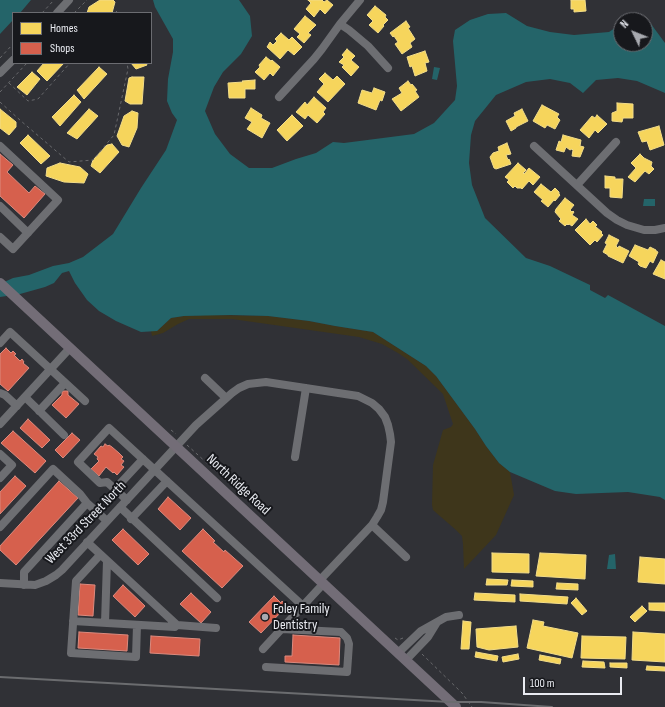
<!DOCTYPE html>
<html>
<head>
<meta charset="utf-8">
<style>
	body { margin:0 }
	#map { position:relative; width:665px; height:707px; overflow:hidden; background:#303136; font-family:"Sofia Sans Condensed",sans-serif }
	canvas { display:block }
	.legend { position:absolute; left:12px; top:12px; width:140px; height:52px; box-sizing:border-box; background:#17181c; border:1px solid #6b6c71; margin:0; padding:5px 7px; list-style:none; font-size:12px; color:#e9ebf1 }
	.legend li { display:flex; align-items:center; gap:8px; height:20px }
	.legend b { width:20px; border:1px solid #6b6c71 }
	.north { position:absolute; left:613px; top:12px; width:40px; height:40px; box-sizing:border-box; background:#17181c; border:1px solid #6b6c71; border-radius:50%; rotate:313deg; font-size:11px; font-weight:700; line-height:16px; text-align:center; color:#e9ebf1 }
	.north::after { content:''; display:block; margin:auto; width:14px; height:18px; background:#a8aab0; clip-path:polygon(50% 0,100% 100%,50% 72%,0 100%) }
	.scale { position:absolute; left:523px; top:677px; width:99px; height:18px; box-sizing:border-box; border:2px solid #e9ebf1; border-top:0; padding-left:5px; font-size:12px; line-height:14px; white-space:nowrap; color:#e9ebf1; -webkit-text-stroke:3px #17181c; paint-order:stroke }
</style>
</head>
<body>
<div id="map">
<canvas width="665" height="707"></canvas>
<ul class="legend">
<li><b style="height:11px;background:#f6d55c"></b>Homes</li>
<li><b style="height:11px;background:#d6604d"></b>Shops</li>
</ul>
<div class="north">N</div>
<div class="scale">100 m</div>
</div>
<script>
const g = document.querySelector('canvas').getContext('2d');
g.lineJoin = 'round';
function fillPath(path, color) {
  g.fillStyle = color;
  g.fill(path, 'evenodd');
}
function poly(rows) {
  const path = new Path2D();
  for (const r of rows) {
    path.moveTo(r[0], r[1]);
    for (let i = 2; i < r.length; i += 2) path.lineTo(r[i], r[i + 1]);
  }
  return path;
}
function strokePath(path, color, width, dash) {
  g.strokeStyle = color;
  g.lineWidth = width;
  g.lineCap = dash ? 'butt' : 'round';
  g.setLineDash(dash || []);
  g.stroke(path);
}
function drawText(font, color, halo, rows, align = 'center') {
  g.font = font + ' "Sofia Sans Condensed",sans-serif';
  g.lineWidth = 4;
  g.setLineDash([]);
  g.textBaseline = 'middle';
  g.strokeStyle = halo;
  g.fillStyle = color;
  for (const [text, x, y, turn = 0] of rows) {
    g.save();
    g.translate(x, y);
    g.rotate((+turn || 0) * Math.PI / 180);
    g.textAlign = isNaN(turn) ? turn : align;
    if (halo) g.strokeText(text, 0, 0);
    g.fillText(text, 0, 0);
    g.restore();
  }
}
fillPath(poly([
	[206,315,268,316,309,321,335,326,373,332,426,366,436,376,475,429,486,446,499,463,510,472,514,495,496,535,464,569,463,544,462,536,456,530,433,510,432,505,433,465,443,430,451,427,453,424,443,394,407,359,398,353,382,344,359,337,232,319,189,319,178,324,163,333,152,336,151,331,157,331,171,318,184,316]
]), '#3e361b');
fillPath(poly([
	[0,0,31,0,20,13,13,13,13,20,0,34],
	[153,0,239,0,250,16,252,36,241,54,223,72,214,87,205,111,215,134,230,154,249,168,272,168,296,159,316,153,333,142,344,143,414,134,434,123,455,100,457,86,453,41,455,30,470,20,488,14,506,13,527,26,550,32,574,35,609,32,621,24,621,44,645,44,645,20,628,20,639,15,651,24,665,43,665,93,637,81,618,78,596,80,583,93,570,83,550,79,526,82,496,95,475,121,471,135,469,163,472,185,485,218,526,258,550,266,590,285,590,290,605,298,608,295,665,326,665,500,660,497,628,492,576,494,555,491,510,472,499,463,486,446,475,429,436,376,426,366,373,332,335,326,309,321,268,316,231,315,184,316,171,318,157,331,141,332,116,321,99,311,87,300,75,283,69,271,62,273,54,283,45,287,20,294,0,297,0,284,13,278,29,275,53,266,69,263,83,257,113,234,141,188,166,150,177,120,172,113,167,101,168,79,173,52,173,39,155,7],
	[434,67,440,68,437,80,432,79],
	[644,199,655,199,655,206,643,206],
	[615,554,616,569,607,569,609,555]
]), '#246469');
const homes = poly([
	[100,0,113,0,115,2,112,13,87,13,89,7,100,0],
	[308,0,322,0,324,2,327,0,333,5,325,14,320,9,314,17,306,9,311,3,308,0],
	[571,0,585,0,586,11,574,12,574,9,571,9,571,0],
	[375,6,386,15,385,17,388,20,383,25,384,26,378,33,369,25,373,21,367,15,375,6],
	[305,16,316,25,308,33,311,35,304,43,297,37,300,34,294,29,305,16],
	[406,21,410,27,408,28,415,39,410,43,412,47,402,54,395,44,398,42,394,36,393,37,390,33,406,21],
	[281,33,289,40,292,37,302,47,294,55,288,50,280,59,267,47,270,42,273,45,277,41,275,39,281,33],
	[347,49,355,56,351,60,359,67,351,76,342,67,344,65,339,62,344,57,342,55,347,49],
	[425,51,429,62,425,63,427,71,415,76,412,66,410,67,407,57,425,51],
	[266,57,271,61,272,60,280,67,273,76,270,73,264,80,255,72,260,67,259,65,266,57],
	[44,63,64,63,47,81,37,71,44,63],
	[131,63,146,63,147,65,136,69,131,63],
	[99,67,107,74,84,99,77,90,99,67],
	[32,72,40,79,27,95,17,87,32,72],
	[325,73,333,80,337,76,345,84,328,102,317,92,324,84,319,79,325,73],
	[132,77,144,77,142,104,130,104,125,101,129,78,132,77],
	[255,80,255,89,245,89,245,98,229,98,228,83,243,82,242,81,255,80],
	[408,81,411,85,412,84,417,90,415,91,419,97,401,111,392,99,402,93,399,88,408,81],
	[374,88,385,92,382,101,380,100,376,110,358,103,362,90,372,93,374,88],
	[74,95,81,102,60,126,52,117,74,95],
	[314,97,326,108,323,112,325,114,317,123,308,115,305,119,296,112,305,102,307,105,314,97],
	[617,103,633,104,633,118,623,118,622,122,612,121,612,113,617,111,617,103],
	[542,105,559,114,557,117,560,120,555,129,547,125,545,128,533,121,542,105],
	[251,108,262,115,261,118,270,123,262,138,247,129,252,122,245,118,251,108],
	[0,109,16,122,16,127,9,135,0,128,0,109],
	[89,109,98,116,77,139,67,133,89,109],
	[522,109,528,121,516,127,516,128,511,131,506,121,515,116,514,113,522,109],
	[132,111,138,113,137,128,129,147,122,145,117,136,124,116,132,111],
	[292,115,303,126,287,141,277,130,292,115],
	[597,115,607,124,598,133,595,130,589,138,580,130,592,116,595,118,597,115],
	[659,126,664,145,650,150,647,141,642,142,638,132,659,126],
	[28,135,50,156,41,164,20,143,28,135],
	[563,135,581,140,580,146,584,147,580,157,572,156,573,150,572,149,570,150,566,147,564,152,556,150,559,141,561,142,563,135],
	[507,143,511,154,506,155,508,160,509,159,511,164,496,169,494,168,490,157,493,153,499,151,498,147,507,143],
	[112,144,119,152,100,173,91,166,93,160,107,145,112,144],
	[640,154,644,158,652,162,651,166,654,169,649,174,645,171,635,182,628,177,636,168,631,163,640,154],
	[60,163,80,167,88,174,84,183,64,182,46,176,47,168,60,163],
	[518,163,526,170,523,173,524,174,529,168,540,177,533,185,529,181,522,189,521,188,517,188,515,186,513,188,507,182,509,180,505,177,518,163],
	[605,176,615,177,615,179,623,179,622,198,610,197,610,188,605,188,605,176],
	[541,184,551,192,555,188,559,192,559,194,560,195,555,201,554,200,548,207,541,201,543,200,534,192,541,184],
	[565,198,574,205,570,210,572,212,573,211,574,212,572,215,578,219,572,226,569,224,568,225,567,224,565,226,559,221,561,219,555,212,556,209,565,198],
	[586,219,590,224,593,221,597,225,595,227,596,227,602,232,601,233,603,235,597,242,595,240,590,245,575,230,586,219],
	[609,235,619,240,616,246,618,248,619,246,629,251,623,263,608,256,608,255,603,252,607,244,605,243,609,235],
	[635,245,648,250,650,247,656,250,656,251,658,252,653,263,650,261,646,268,640,266,638,264,639,262,629,256,635,245],
	[661,260,665,262,665,279,653,274,661,260],
	[492,553,529,554,529,573,492,572,492,553],
	[540,553,586,555,585,579,536,576,540,553],
	[640,557,665,559,665,584,638,582,640,557],
	[487,579,508,580,507,585,486,585,487,579],
	[512,580,533,581,533,587,511,586,512,580],
	[557,583,578,584,578,590,556,589,557,583],
	[475,593,515,595,515,602,474,600,475,593],
	[520,594,568,597,567,604,520,601,520,594],
	[576,598,587,611,582,615,571,603,576,598],
	[649,603,665,603,665,611,649,610,649,603],
	[642,606,647,611,635,622,630,617,642,606],
	[533,620,544,622,543,626,578,633,572,658,527,648,533,620],
	[463,621,471,622,469,649,461,649,463,621],
	[516,626,518,647,489,650,477,647,476,629,516,626],
	[633,632,665,634,665,662,632,660,633,632],
	[582,636,626,637,625,659,581,658,582,636],
	[476,652,498,656,497,661,475,657,476,652],
	[518,654,519,659,503,662,502,657,518,654],
	[540,655,561,659,560,664,539,660,540,655],
	[583,661,604,662,605,668,582,667,583,661],
	[610,663,627,663,627,668,610,667,610,663],
	[647,666,665,667,665,671,646,670,647,666]
]);
fillPath(homes, '#f6d55c');
strokePath(homes, '#f2dc89', 1);
const shops = poly([
	[0,154,13,165,7,172,29,193,35,186,45,194,24,218,0,196,0,154],
	[6,348,11,353,13,351,16,354,14,355,20,361,22,359,24,362,23,363,29,368,8,391,0,384,0,354,6,348],
	[62,391,68,391,68,395,79,404,66,418,52,405,62,395,62,391],
	[28,419,50,440,42,448,20,428,28,419],
	[13,431,46,461,35,473,1,443,13,431],
	[72,433,80,440,63,458,55,450,72,433],
	[105,444,108,446,109,445,112,447,119,453,123,457,121,459,124,461,121,465,124,467,117,475,114,472,113,473,106,467,99,476,91,469,99,461,97,459,98,457,94,454,101,446,103,447,105,444],
	[15,476,26,486,0,514,0,492,15,476],
	[59,481,78,498,16,565,0,550,0,546,59,481],
	[168,497,191,518,180,530,158,509,168,497],
	[123,529,149,554,138,565,112,540,123,529],
	[203,529,215,541,213,542,224,552,225,550,243,566,222,588,182,551,203,529],
	[80,584,95,585,93,616,78,615,80,584],
	[123,585,145,606,135,617,113,596,123,585],
	[191,593,211,612,201,623,180,604,191,593],
	[274,596,281,603,282,601,288,607,283,613,282,611,261,633,249,622,274,596],
	[79,632,128,635,127,651,78,648,79,632],
	[293,635,340,638,339,665,285,662,285,656,292,656,293,635],
	[151,636,200,639,199,656,150,653,151,636]
]);
fillPath(shops, '#d6604d');
strokePath(shops, '#dc8a7e', 1);
strokePath(poly([
	[42,13,54,0],
	[74,13,87,0],
	[115,13,117,11],
	[0,58,13,44],
	[9,83,28,101,38,99,70,63],
	[0,92,27,63],
	[0,102,21,121,69,162,93,160,114,135,128,69,127,63],
	[171,430,176,434],
	[187,445,219,474],
	[395,638,398,640,403,638],
	[422,654,462,693,472,707]
]), '#696a6d', 1, [3, 3]);
strokePath(poly([
	[360,0,340,24,349,30,368,46,388,68],
	[57,13,69,0],
	[0,73,13,60],
	[279,97,314,59,322,49,340,24],
	[0,146,58,200,13,249,0,237],
	[534,146,607,213,617,220,627,225,644,230,655,230,665,228],
	[577,185,616,142],
	[0,206,28,233],
	[0,343,10,332,85,401],
	[205,378,226,398],
	[0,393,5,395,17,406],
	[25,397,64,435],
	[39,411,65,383],
	[0,424,70,348],
	[0,454,12,465,0,478],
	[295,457,306,388],
	[115,489,143,459],
	[127,500,107,482,100,483,78,462,109,428,303,606],
	[120,507,217,598],
	[131,519,167,481],
	[372,525,406,557],
	[0,527,53,469,80,494,87,503,107,521],
	[87,542,177,625],
	[100,555,76,581,71,653,136,657,137,625],
	[0,583,35,585,46,581,56,575,62,570,196,425,232,393,239,388,248,384,266,382,358,396,372,403,379,409,385,417,388,425,390,434,391,442,383,502,381,510,377,517,372,525,320,580],
	[24,585,24,572,87,503],
	[73,621,175,627,177,625,216,628],
	[105,623,107,561],
	[263,649,324,583],
	[398,653,421,631,446,617,459,615],
	[406,660,428,637,436,624],
	[266,667,347,672,349,644,347,638,341,632,282,629]
]), '#6d6e72', 8);
strokePath(poly([
	[0,283,456,707]
]), '#736d77', 10);
strokePath(poly([
	[0,677,450,702,481,702,552,707]
]), '#6b6c6f', 2);
for (const [x, y, r, color] of [
	[265,617,4,"#a8aab0"]
]) {
  const dot = new Path2D();
  dot.arc(x, y, r, 0, 2 * Math.PI);
  g.fillStyle = color;
  g.fill(dot);
  strokePath(dot, '#17181c', 1.5);
}
drawText('14px', '#e9ebf1', '#17181c', [
	["North Ridge Road",238,485,43],
	["West 33rd Street North",86,523,-46]
]);
drawText('14px', '#e9ebf1', '#17181c', [
	["Foley Family",273,609],
	["Dentistry",273,625]
], 'left');
</script>
</body>
</html>
